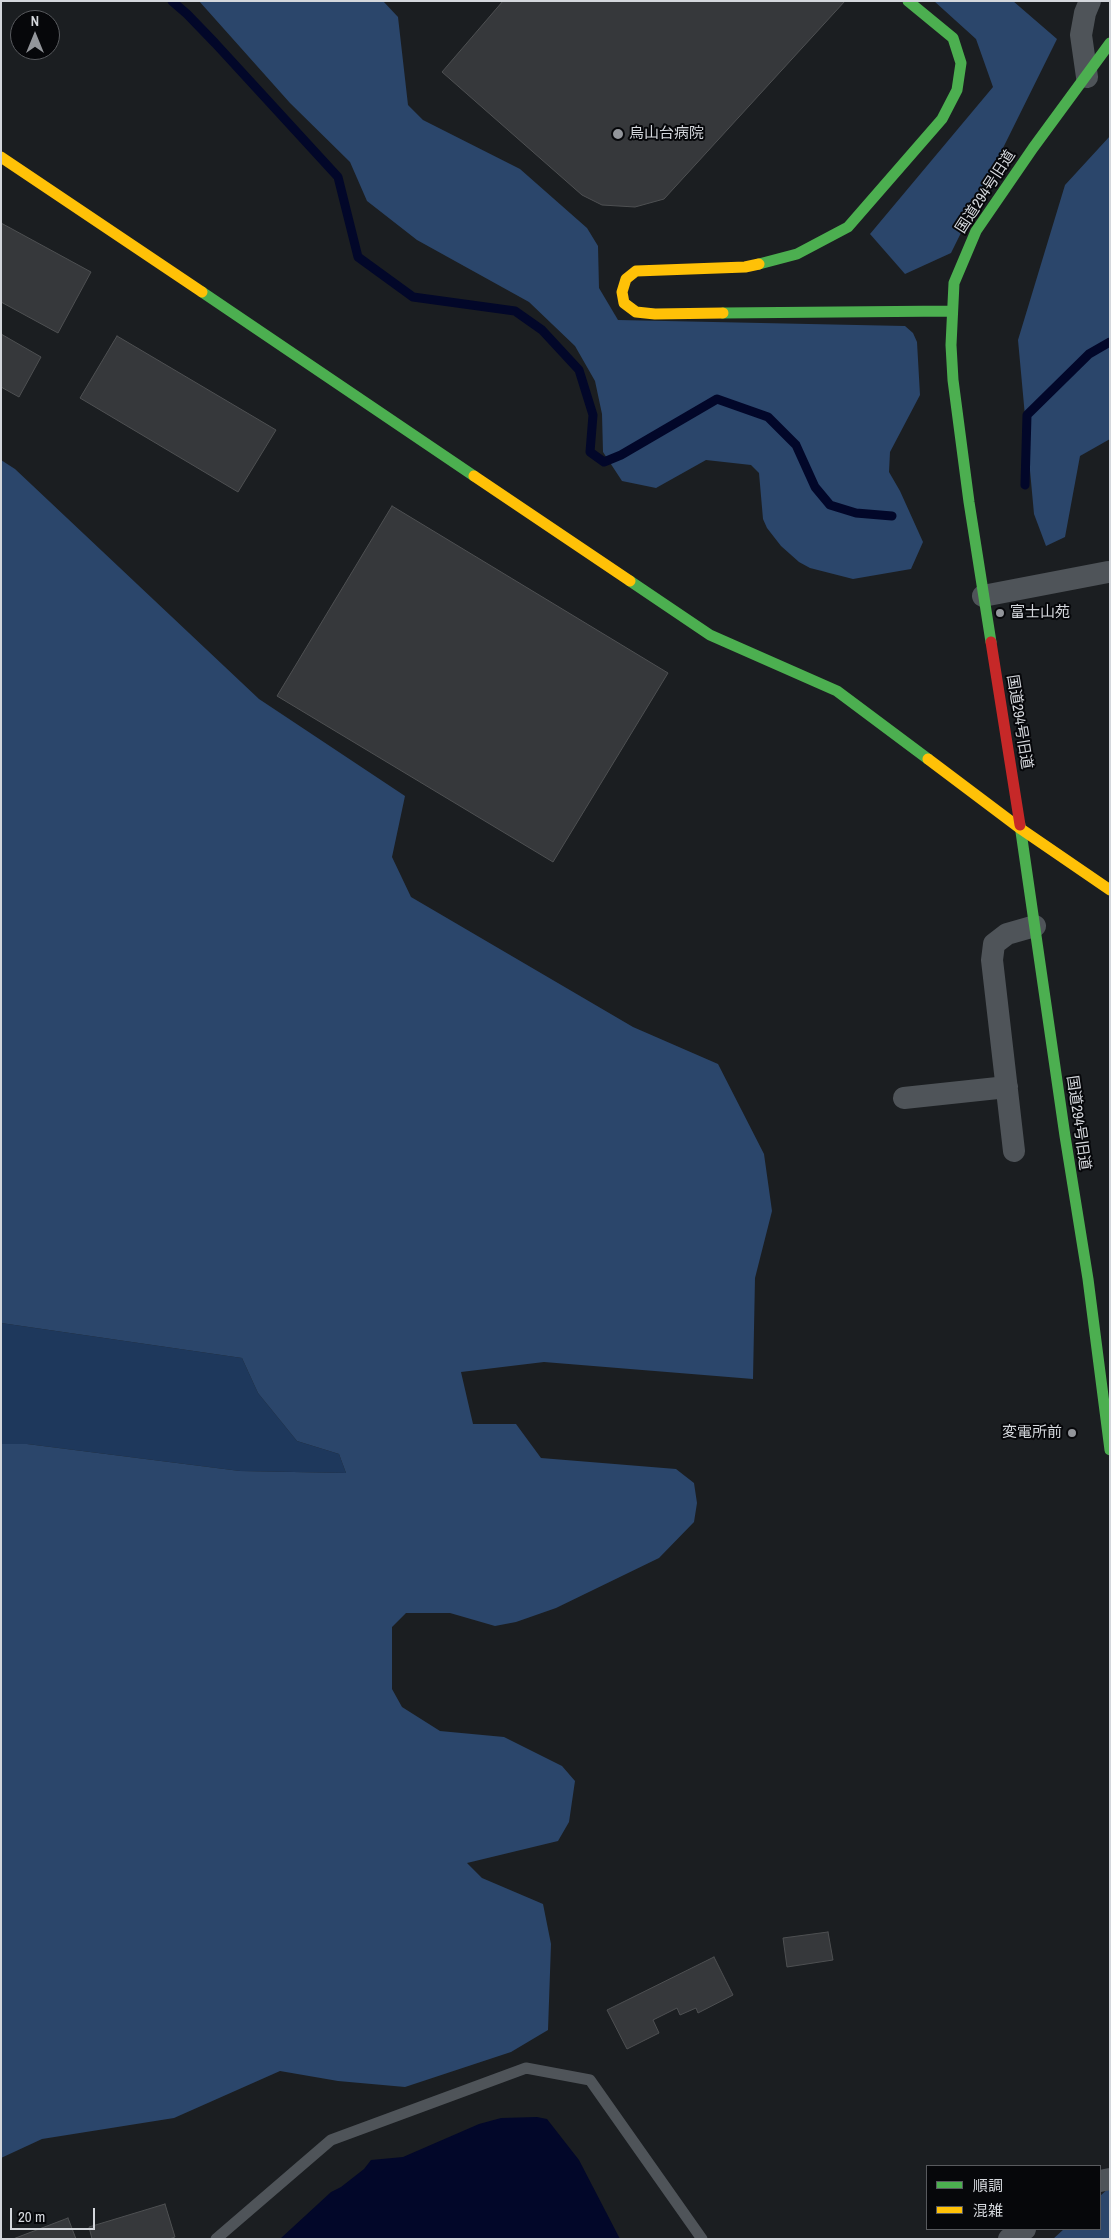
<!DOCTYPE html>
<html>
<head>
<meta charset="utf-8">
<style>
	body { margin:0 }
	#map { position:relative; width:1111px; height:2240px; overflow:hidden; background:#1b1e21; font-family:"Archivo Narrow","Noto Sans JP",sans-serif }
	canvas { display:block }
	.frame { position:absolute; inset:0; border:2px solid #d4d7dc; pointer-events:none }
	.legend { position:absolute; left:926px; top:2165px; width:175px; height:65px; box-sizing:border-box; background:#06070a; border:1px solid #585a5e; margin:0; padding:6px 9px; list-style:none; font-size:15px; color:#d4d7dc }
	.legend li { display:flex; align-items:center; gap:10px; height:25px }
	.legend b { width:25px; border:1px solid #585a5e }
	.north { position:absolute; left:10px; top:10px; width:50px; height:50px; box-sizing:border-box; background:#06070a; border:1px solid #585a5e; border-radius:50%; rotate:0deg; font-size:14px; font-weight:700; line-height:20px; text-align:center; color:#d4d7dc }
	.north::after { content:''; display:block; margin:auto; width:18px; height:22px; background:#93969b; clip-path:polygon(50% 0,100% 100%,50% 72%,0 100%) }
	.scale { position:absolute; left:10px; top:2208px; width:85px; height:22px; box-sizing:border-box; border:2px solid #d4d7dc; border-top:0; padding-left:6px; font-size:15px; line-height:18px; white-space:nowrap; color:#d4d7dc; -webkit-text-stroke:4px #06070a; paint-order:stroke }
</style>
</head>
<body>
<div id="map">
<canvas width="1111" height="2240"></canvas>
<div class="frame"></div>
<ul class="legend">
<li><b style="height:6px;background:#4caf50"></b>順調</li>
<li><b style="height:6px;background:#ffc107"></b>混雑</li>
</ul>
<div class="north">N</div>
<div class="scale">20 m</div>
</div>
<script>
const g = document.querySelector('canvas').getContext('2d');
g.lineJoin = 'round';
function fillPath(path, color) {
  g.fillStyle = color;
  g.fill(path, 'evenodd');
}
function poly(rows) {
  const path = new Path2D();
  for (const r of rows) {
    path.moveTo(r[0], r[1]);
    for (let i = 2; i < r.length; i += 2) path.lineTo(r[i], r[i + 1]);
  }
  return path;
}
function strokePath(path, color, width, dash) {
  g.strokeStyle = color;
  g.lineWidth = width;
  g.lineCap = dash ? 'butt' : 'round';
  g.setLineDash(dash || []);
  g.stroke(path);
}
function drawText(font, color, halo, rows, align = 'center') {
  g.font = font + ' "Archivo Narrow","Noto Sans JP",sans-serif';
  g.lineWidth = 4;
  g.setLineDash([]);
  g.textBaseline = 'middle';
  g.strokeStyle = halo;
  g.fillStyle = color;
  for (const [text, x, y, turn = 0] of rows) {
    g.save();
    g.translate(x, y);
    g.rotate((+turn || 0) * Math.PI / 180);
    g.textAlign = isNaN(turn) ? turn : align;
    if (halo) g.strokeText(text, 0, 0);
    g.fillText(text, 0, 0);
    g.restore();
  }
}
fillPath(poly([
	[1,1323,242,1358,258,1393,297,1441,339,1454,346,1473,240,1471,27,1444,1,1444]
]), '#1e385c');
fillPath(poly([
	[199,1,383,1,398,17,408,105,423,120,520,169,587,228,598,246,599,288,618,320,905,326,913,333,917,342,920,395,890,452,889,472,900,491,923,542,911,569,853,579,810,568,799,562,781,546,767,528,763,519,759,473,751,465,706,460,656,488,622,481,603,452,602,414,595,381,575,346,529,302,417,240,367,201,350,162,290,103],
	[934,1,1013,1,1057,39,951,253,905,274,870,234,993,87,976,39],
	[1110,136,1110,439,1080,456,1065,537,1046,546,1034,514,1018,340,1065,185],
	[1,460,15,469,259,699,405,796,392,857,411,897,633,1027,718,1064,764,1154,772,1211,755,1278,753,1379,544,1362,461,1372,473,1424,516,1424,541,1458,676,1469,694,1483,697,1503,694,1522,659,1558,556,1608,516,1622,495,1626,450,1613,406,1613,392,1627,392,1689,402,1707,440,1731,504,1737,562,1766,575,1781,569,1822,558,1841,467,1863,482,1878,543,1904,551,1944,548,2030,511,2052,405,2087,338,2081,280,2071,174,2118,42,2139,1,2158,1,1444,27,1444,240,1471,346,1473,339,1454,297,1441,258,1393,242,1358,1,1323],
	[1110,2187,1110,2239,1053,2239,1064,2229,1100,2229,1100,2196]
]), '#2b466b');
fillPath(poly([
	[537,2117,547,2119,579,2160,620,2239,280,2239,331,2192,341,2187,364,2169,371,2160,403,2157,479,2124,501,2118]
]), '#020729');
strokePath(poly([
	[172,1,187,14,215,43,338,177,358,257,413,297,515,311,542,330,579,370,593,415,590,452,604,462,621,455,717,399,768,417,796,445,815,487,830,505,856,513,892,516],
	[1025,485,1027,415,1089,354,1110,342]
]), '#020729', 9);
const building = poly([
	[503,1,845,1,664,199,635,207,602,205,582,195,442,72,503,1],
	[1,223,91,272,58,333,1,302,1,223],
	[1,334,41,357,19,397,1,387,1,334],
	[117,336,276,430,238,492,80,398,117,336],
	[392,506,668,673,553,862,277,696,392,506],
	[828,1932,833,1960,787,1967,783,1938,828,1932],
	[714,1957,733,1995,698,2013,696,2008,680,2015,677,2008,653,2020,659,2033,627,2049,607,2010,714,1957],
	[165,2204,175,2237,169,2239,92,2239,89,2227,165,2204],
	[68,2218,76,2239,13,2239,68,2218]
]);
fillPath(building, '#36383b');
strokePath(building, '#4e5052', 1);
strokePath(poly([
	[216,2239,331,2140,526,2068,590,2080,702,2239]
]), '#4f5459', 11);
strokePath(poly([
	[1087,77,1081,35,1085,13,1090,1],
	[983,596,1108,572],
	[904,1098,1007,1087],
	[1014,1151,992,960,994,944,1007,934,1035,926],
	[1100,2181,1110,2179],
	[1009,2239,1025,2229]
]), '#4f5459', 22);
strokePath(poly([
	[759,264,797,254,848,227,942,119,957,90,961,63,953,38,908,1],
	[202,292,474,476],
	[723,313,952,311],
	[630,581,710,635,837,691,928,759],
	[991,642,969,502,953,380,951,345,954,283,976,231,1033,148,1110,43],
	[1020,825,1065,1136,1088,1279,1110,1450]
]), '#4caf50', 11);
strokePath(poly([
	[1,157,202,292],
	[723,313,655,314,636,312,624,303,622,292,626,279,636,271,745,267,759,264],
	[474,476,630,581],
	[928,759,1021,829,1110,890]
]), '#ffc107', 11);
strokePath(poly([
	[991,642,1020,825]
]), '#c62828', 11);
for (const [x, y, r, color] of [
	[618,134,6,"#93969b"],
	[1000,613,5,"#93969b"],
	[1072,1433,5,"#93969b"]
]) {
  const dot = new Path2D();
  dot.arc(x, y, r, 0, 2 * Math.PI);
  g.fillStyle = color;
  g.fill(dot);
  strokePath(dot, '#06070a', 2);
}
drawText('15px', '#d4d7dc', '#06070a', [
	["烏山台病院",629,134],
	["富士山苑",1010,613],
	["変電所前",1062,1433,"right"]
], 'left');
drawText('15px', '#d4d7dc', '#06070a', [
	["国道294号旧道",986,192,-57],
	["国道294号旧道",1019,722,81],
	["国道294号旧道",1078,1123,82]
]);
</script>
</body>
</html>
